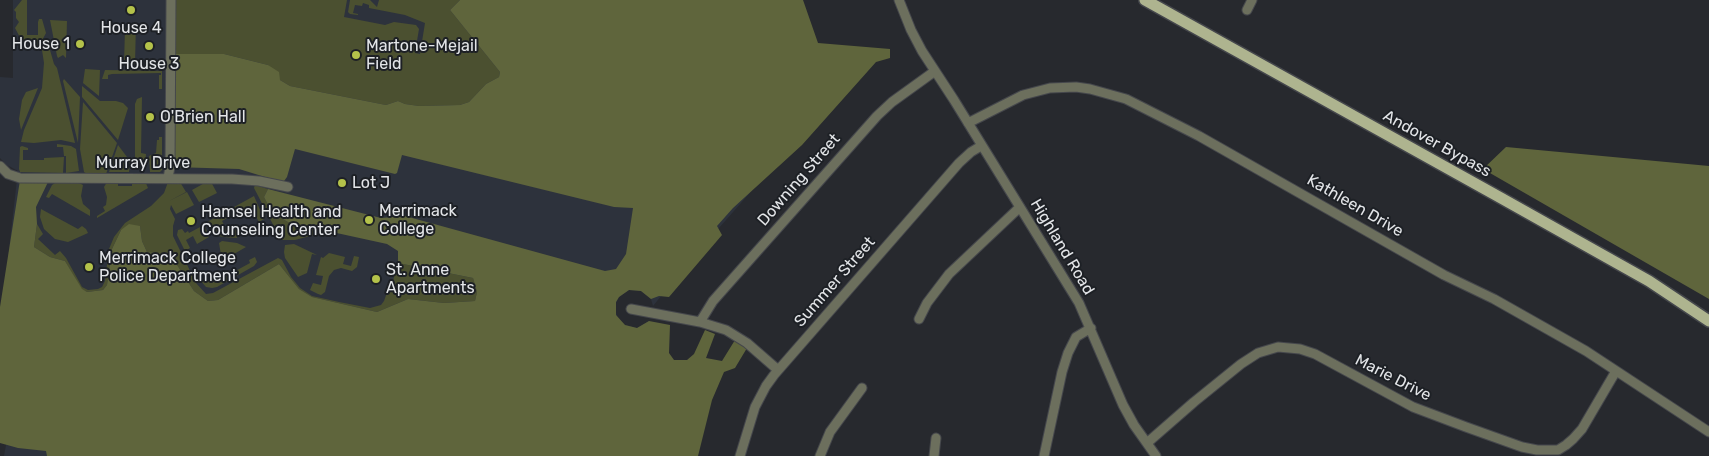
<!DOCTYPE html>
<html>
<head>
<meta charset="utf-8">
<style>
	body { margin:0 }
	canvas { display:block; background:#27292e }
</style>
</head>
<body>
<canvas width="1709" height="456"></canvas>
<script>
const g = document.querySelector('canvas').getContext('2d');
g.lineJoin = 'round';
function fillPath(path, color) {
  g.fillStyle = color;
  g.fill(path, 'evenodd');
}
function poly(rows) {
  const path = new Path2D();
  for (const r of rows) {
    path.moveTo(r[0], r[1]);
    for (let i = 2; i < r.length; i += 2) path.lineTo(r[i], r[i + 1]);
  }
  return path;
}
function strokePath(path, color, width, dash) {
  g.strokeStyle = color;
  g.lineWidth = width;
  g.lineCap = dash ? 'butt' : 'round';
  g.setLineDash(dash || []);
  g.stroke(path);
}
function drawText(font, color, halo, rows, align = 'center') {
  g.font = font + ' Rubik,sans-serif';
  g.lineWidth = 4;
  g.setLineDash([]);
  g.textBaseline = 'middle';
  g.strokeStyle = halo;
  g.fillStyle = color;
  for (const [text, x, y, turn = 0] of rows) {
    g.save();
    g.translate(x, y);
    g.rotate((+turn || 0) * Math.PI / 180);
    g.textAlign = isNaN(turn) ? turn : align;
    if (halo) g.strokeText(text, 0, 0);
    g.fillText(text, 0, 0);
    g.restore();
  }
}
fillPath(poly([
	[13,0,586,0,872,54,682,270,653,306,651,299,641,291,629,290,619,297,616,303,615,310,619,321,625,325,637,328,649,321,636,456,4,456,7,440,0,439,2,311,18,171,7,165,0,158,0,77,13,78]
]), '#2d323c');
fillPath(poly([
	[22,0,27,0,27,35,38,35,38,22,39,19,42,19,46,33,38,48,34,49,33,43,23,43,15,28,19,22,16,18,16,12,14,10],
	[175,0,347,0,344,17,385,25,394,22,416,25,419,29,415,53,420,54,425,23,405,15,369,8,369,5,363,3,362,6,355,5,353,13,358,14,358,15,350,14,348,12,350,0,370,0,377,7,379,0,460,0,450,10,500,72,499,77,486,84,469,102,460,105,419,106,405,104,398,101,386,105,290,86,280,80,268,65,224,54,174,54],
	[50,20,67,21,66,58,63,55,58,58,57,56],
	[132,23,136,23,135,64,124,64,125,28,130,29],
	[45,43,48,43,54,64,57,68,75,143,61,140,34,143,21,142,24,130,42,88,44,63,42,50],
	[85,69,100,70,99,96,83,83],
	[105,70,162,71,162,89,159,89,159,75,161,75,161,73,112,74,108,75,108,79,102,79],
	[64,79,80,97,78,143,63,81],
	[82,86,100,101,116,101,123,103,128,108,118,140,82,97],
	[38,88,21,130,19,119,22,100,26,92],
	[142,97,141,153,146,154,145,169,135,161,135,104,137,99],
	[83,102,117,143,106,174,87,174,84,172,80,149],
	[159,137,162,137,162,170,160,172,150,172,149,156,156,153,157,140,159,140],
	[57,144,71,146,76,149,79,171,66,173,66,156,64,156,63,147,57,147],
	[118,145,130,161,129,172,109,172],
	[22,146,28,148,28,150,23,150,23,160,44,160,44,158,64,157,63,173,20,172,19,169,20,147],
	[210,180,217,193,199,202,192,190],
	[58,181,77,182,83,185,81,196,83,204,90,210,90,216,52,194,49,198,46,197,52,185],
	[145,181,148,188,97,218,97,216,105,211,103,207,106,205,107,197,104,187,107,182,118,182,118,186,132,186,132,182],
	[168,182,180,182,186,192,169,201,187,192,194,205,176,214,171,205,170,209,175,219,173,226,173,236,196,283,206,294,213,293,278,258,282,260,291,277,300,288,312,296,339,302,370,308,381,305,384,301,389,287,392,284,398,263,473,278,477,292,475,301,444,303,408,299,377,312,312,297,299,289,279,264,218,300,208,301,194,291,170,254,147,252,142,241,140,226,121,230,112,249,107,285,103,290,87,292,82,290,65,261,50,257,34,247,37,224,43,234,38,239,55,255,60,251,66,258,82,287,88,290,98,289,102,287,105,281,109,249,114,237,125,223,151,206,164,193],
	[255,185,268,189,264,197,272,213,302,230,325,232,295,240,283,240,280,238,254,188],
	[254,196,264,219,259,222,254,213,249,216,246,210,243,212,241,210,222,221,226,229,234,225,238,234,237,238,223,237,215,235,207,222],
	[41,209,78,229,82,226,86,229,88,233,68,242,55,239,44,229,40,217],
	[202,226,205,226,209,237,197,244,193,236,186,240,190,248,185,251,177,235,178,230,182,229,185,233,188,231,189,233],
	[222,241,237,243,246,247,222,261,219,243],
	[294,244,317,255,312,254,307,273,298,277,285,258,284,252,285,245],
	[329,253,345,257,343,264,351,266,354,256,359,257,357,267,352,271,341,268,334,270,329,276,325,292,321,295,318,294,310,290,313,283,321,285,323,276,316,275,321,257,323,258],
	[255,257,257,262,254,266,217,287,212,288,206,287,201,281,208,278,211,283,219,280,250,263,249,260]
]), '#4b5030');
fillPath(poly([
	[460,0,803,0,818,43,890,49,890,58,876,62,802,145,733,208,717,226,722,235,669,297,659,296,651,299,641,291,629,290,619,297,616,302,616,315,625,325,637,328,649,321,670,325,669,353,674,360,687,360,694,354,705,330,715,334,706,358,722,361,735,340,747,348,735,368,724,372,712,400,698,456,47,456,46,451,18,448,0,443,0,307,20,180,48,182,36,207,37,224,34,247,50,257,65,261,82,289,87,292,103,290,107,285,112,249,121,230,129,224,140,226,142,241,147,252,170,254,194,291,208,301,218,300,279,264,299,289,312,297,377,312,408,299,444,303,475,301,477,292,473,278,398,263,398,251,387,244,332,232,302,230,272,213,264,197,268,189,381,218,405,216,605,271,616,269,626,254,633,208,614,207,402,155,397,173,395,174,295,149,287,177,284,181,278,181,239,169,173,167,174,54,224,54,268,65,279,72,280,80,290,86,386,105,398,101,405,104,419,106,460,105,469,102,486,84,499,77,500,72,450,10],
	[1506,147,1709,166,1709,299,1483,169]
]), '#5f653c');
const minor = poly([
	[899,0,911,30,922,51,954,100,1079,303,1123,405,1134,425,1156,456],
	[1247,10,1252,0],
	[968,123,1023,95,1050,88,1076,87,1090,89,1126,99,1199,136,1444,275,1494,299,1586,351,1709,432],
	[0,166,8,174,20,178,232,179,259,181,288,187],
	[168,178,170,167,171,0],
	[631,309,700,322,726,330,747,343,778,370],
	[919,319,927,303,949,274,1020,207],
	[700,322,713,301,877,116,892,102,935,71],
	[1147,443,1194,402,1241,364,1258,353,1278,347,1300,349,1315,354,1413,407,1466,427,1522,447,1537,450,1558,450,1566,445,1573,439,1582,429,1616,371],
	[740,456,755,407,766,386,774,375,959,163,971,152,981,146],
	[820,456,830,432,862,388],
	[934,456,936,438],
	[1044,456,1062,372,1068,353,1076,337,1091,328]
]);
const major = poly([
	[1145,0,1501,198,1649,281,1709,321]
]);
strokePath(minor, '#45474c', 11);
strokePath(major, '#45474c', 14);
strokePath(minor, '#6c6f5d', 9);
strokePath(major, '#aeb48f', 11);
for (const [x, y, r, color] of [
	[131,10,5,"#b4c24a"],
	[80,44,5,"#b4c24a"],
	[149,46,5,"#b4c24a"],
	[356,55,5,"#b4c24a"],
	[150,117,5,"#b4c24a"],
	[342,183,5,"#b4c24a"],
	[369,220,5,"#b4c24a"],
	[191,221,5,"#b4c24a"],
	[89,267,5,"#b4c24a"],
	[376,279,5,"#b4c24a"]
]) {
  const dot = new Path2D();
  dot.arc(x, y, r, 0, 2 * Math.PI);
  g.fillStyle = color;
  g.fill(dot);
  strokePath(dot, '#1d2025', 2);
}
drawText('16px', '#e3e5e8', '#1d2025', [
	["House 4",131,28,"center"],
	["House 1",70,44,"right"],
	["Martone-Mejail",366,46],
	["Field",366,64],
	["House 3",149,64,"center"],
	["O'Brien Hall",160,117],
	["Lot J",352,183],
	["Merrimack",379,211],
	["College",379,229],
	["Hamsel Health and",201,212],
	["Counseling Center",201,230],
	["Merrimack College",99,258],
	["Police Department",99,276],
	["St. Anne",386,270],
	["Apartments",386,288]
], 'left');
drawText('16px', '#e3e5e8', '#1d2025', [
	["Andover Bypass",1437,144,29],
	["Murray Drive",143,163],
	["Downing Street",799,180,-49],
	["Kathleen Drive",1355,206,30],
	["Highland Road",1062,247,59],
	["Summer Street",835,282,-49],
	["Marie Drive",1393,378,27]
]);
</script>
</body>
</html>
